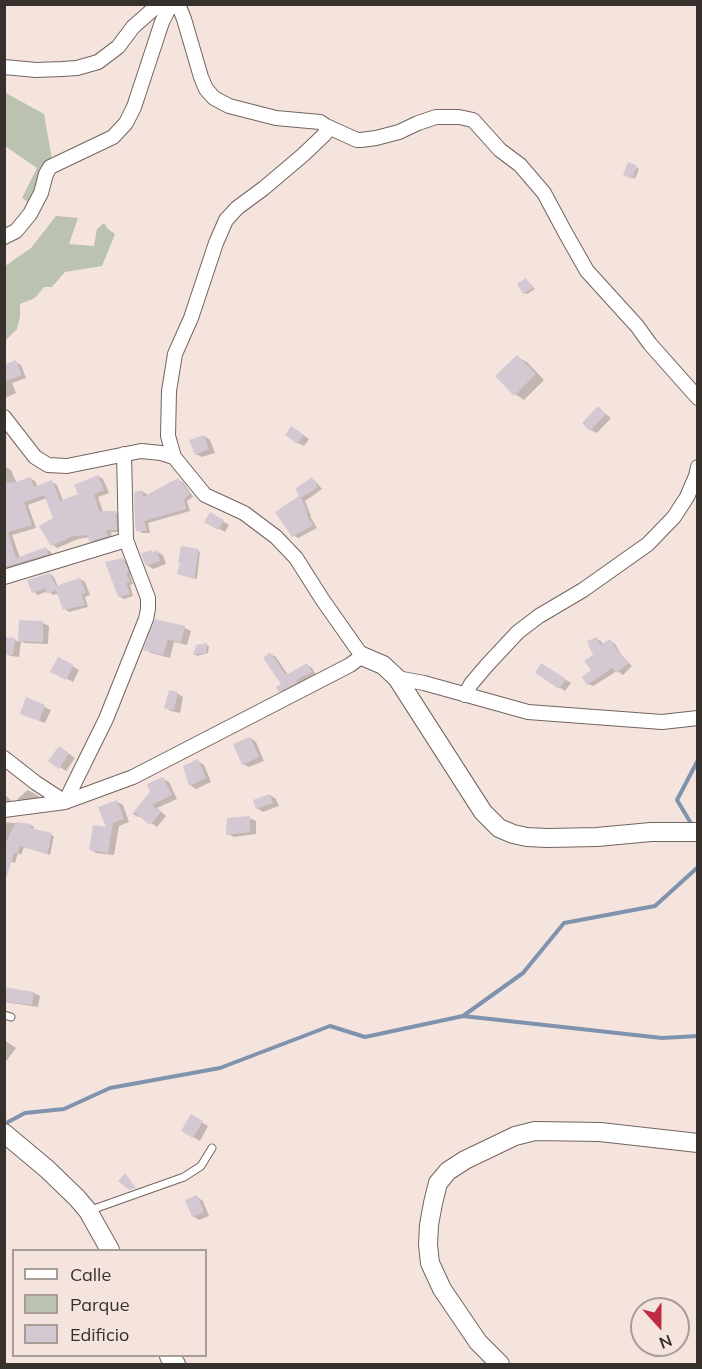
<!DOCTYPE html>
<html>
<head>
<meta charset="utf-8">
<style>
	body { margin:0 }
	#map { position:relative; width:702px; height:1369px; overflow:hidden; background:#f4e4dd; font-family:Mulish,sans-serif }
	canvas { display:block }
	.frame { position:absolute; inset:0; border:6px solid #37312e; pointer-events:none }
	.legend { position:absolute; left:12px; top:1249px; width:195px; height:108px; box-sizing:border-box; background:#f4e4dd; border:2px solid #a89c97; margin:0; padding:8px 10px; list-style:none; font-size:18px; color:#37312e }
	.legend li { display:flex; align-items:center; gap:12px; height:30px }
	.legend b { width:30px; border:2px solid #a89c97 }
	.north { position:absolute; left:630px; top:1297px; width:60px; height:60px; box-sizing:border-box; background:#f4e4dd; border:2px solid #a89c97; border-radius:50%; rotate:159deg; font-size:16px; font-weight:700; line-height:24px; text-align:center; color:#37312e }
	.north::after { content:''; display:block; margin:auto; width:21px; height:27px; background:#bd2d3f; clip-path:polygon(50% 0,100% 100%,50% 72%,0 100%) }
</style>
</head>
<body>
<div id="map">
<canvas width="702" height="1369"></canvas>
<div class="frame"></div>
<ul class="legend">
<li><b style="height:8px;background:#fff"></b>Calle</li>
<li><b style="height:16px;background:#bbc2af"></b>Parque</li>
<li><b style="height:16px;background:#d4c8d3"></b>Edificio</li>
</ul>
<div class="north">N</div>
</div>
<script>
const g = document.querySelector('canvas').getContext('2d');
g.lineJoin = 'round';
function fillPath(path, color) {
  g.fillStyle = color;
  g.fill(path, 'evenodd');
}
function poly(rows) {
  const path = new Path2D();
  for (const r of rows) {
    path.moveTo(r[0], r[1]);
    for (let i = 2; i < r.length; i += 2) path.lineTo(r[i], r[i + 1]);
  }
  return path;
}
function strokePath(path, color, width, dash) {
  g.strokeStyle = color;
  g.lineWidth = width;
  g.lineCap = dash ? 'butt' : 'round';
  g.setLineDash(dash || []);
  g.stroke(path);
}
fillPath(poly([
	[4,92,44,114,54,171,40,210,22,198,37,168,5,146],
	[56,216,78,218,69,244,94,246,97,229,104,223,108,229,115,234,102,266,65,272,52,287,44,287,35,298,20,304,20,317,17,329,5,341,5,266,31,248]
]), '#bbc2af');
fillPath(poly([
	[629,164,639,169,635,179,625,174],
	[526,279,535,289,527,294,524,293],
	[517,357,527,362,544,380,524,400,515,394],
	[16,362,21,365,26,378,12,383,16,393,5,398,4,366],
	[598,408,611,418,597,433,591,430],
	[298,431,309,439,304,446,298,443],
	[204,436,210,440,215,453,202,457,196,454],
	[6,467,11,470,17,484,30,478,35,481,38,487,52,482,57,485,63,501,80,495,98,476,103,479,109,493,98,497,103,512,116,513,121,516,122,532,111,532,112,539,96,544,91,541,90,537,78,539,57,548,52,544,55,518,47,498,28,505,36,528,12,535,20,558,46,549,51,552,52,557,4,572,4,468],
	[312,479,316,482,322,489,305,501,311,516,310,516,317,528,298,538,293,535,278,512,301,496],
	[178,480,183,482,193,497,187,501,190,511,148,523,150,533,142,533,138,530,135,493,143,492,147,494,147,496],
	[210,514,229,525,225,532,206,521],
	[198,551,200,552,197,579,181,575],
	[152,552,154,553,157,552,163,555,166,564,153,569,147,565],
	[123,559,127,562,132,574,130,575,133,584,130,585,133,596,124,599,119,596],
	[50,574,54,577,58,587,80,579,85,582,90,595,85,597,88,607,69,612,65,609,59,593,53,595,48,591,38,595,34,592],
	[156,621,185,628,191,631,187,645,174,642,170,658,151,653,145,649],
	[20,622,43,623,49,626,48,644,25,643,21,641,19,657,11,656,4,653,15,640,19,642],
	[596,639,601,641,603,645,610,641,615,644,622,656,632,666,623,675,617,671,593,686,588,684,593,671],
	[207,645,209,646,208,653,197,656,195,654],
	[270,654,276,657,288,675,307,665,312,668,316,675,286,694,280,691,283,684],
	[59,659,79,670,73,682,52,671],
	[542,665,571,683,565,691,537,673],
	[177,693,183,697,180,713,171,711,165,707],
	[27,699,51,710,45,723,27,716],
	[250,738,256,742,264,761,249,767,243,764],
	[65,751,75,758,66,771,60,767],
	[198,761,204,765,211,782,196,789,190,785],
	[163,779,169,782,177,799,157,808,166,816,157,827,141,816,138,817,133,814],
	[28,790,35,794,43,799,22,802,17,799],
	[4,794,13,802,4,804],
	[270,795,276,799,279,806,263,812,257,808],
	[116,801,123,805,129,822,119,826,114,855,96,853,90,849,109,829],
	[249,818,256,821,256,834,234,837,228,834],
	[4,822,31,825,34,827,34,830,54,836,50,855,24,847,21,855,18,853,15,863,4,860],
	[4,989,34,993,40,996,38,1007,4,1002],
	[4,1040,16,1048,4,1064],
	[191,1116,208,1126,200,1141,183,1131],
	[197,1197,203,1201,209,1216,199,1220,193,1216]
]), '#0003');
strokePath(poly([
	[692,825,677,800,698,760],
	[463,1016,523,973,564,923,655,906,698,867],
	[8,1122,25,1113,64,1109,110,1088,220,1068,330,1026,365,1037,463,1016,662,1038,698,1036]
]), '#7f93ae', 4);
fillPath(poly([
	[628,162,637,166,632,179,623,175],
	[526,278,533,288,523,294,517,284],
	[517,355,536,374,514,396,495,376],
	[16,360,22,375,4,382,4,365],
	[598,406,606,414,590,431,582,423],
	[291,426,304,435,297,444,285,435],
	[204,435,209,449,195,455,189,440],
	[98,475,104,490,94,494,99,511,116,511,117,530,106,530,108,536,89,542,88,535,73,536,51,546,39,526,53,518,44,495,24,502,32,525,8,532,16,558,46,547,48,554,4,567,4,483,13,482,13,483,30,477,34,487,52,480,60,501,78,494,74,485],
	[312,477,318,487,301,498,308,513,306,514,313,525,292,537,275,512,299,496,295,489],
	[178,478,190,494,184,499,186,509,144,521,147,531,136,531,135,524,134,492,143,490,143,497],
	[210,512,224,520,218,530,204,522],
	[181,546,199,549,194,579,177,574,180,563,178,563],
	[152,550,152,552,157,550,160,561,146,566,141,553],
	[123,558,129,572,126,573,130,582,126,583,130,594,118,597,105,562],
	[50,573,56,586,80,578,86,593,81,594,85,605,63,610,56,590,47,594,45,588,32,593,27,580],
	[155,619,185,626,181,643,168,639,163,655,143,650],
	[19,620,43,621,43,642,18,641],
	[4,637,15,638,13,655,4,654],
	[597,637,600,645,610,639,618,651,629,663,617,673,612,668,587,685,582,677,591,670,584,661,593,655,587,641],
	[207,643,206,653,193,655,196,645],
	[270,652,286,675,307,663,312,672,296,680,298,682,279,692,276,687,281,684,263,658],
	[58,657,74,665,66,680,50,672],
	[541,663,566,679,559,689,535,673],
	[169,690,178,692,174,710,164,708],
	[26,697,45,705,39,721,20,714],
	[250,737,259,757,242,765,233,744],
	[59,746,69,753,59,769,48,761],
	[198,759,206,778,189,786,183,766],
	[163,777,172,795,152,805,161,812,150,825,135,813,131,815,150,792,147,784],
	[270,794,273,803,256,809,253,800],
	[117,800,124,819,113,823,108,853,89,850,93,825,106,827,98,807],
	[250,816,250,832,226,835,227,818],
	[16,822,31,824,31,828,52,833,49,843,50,844,47,854,20,846,17,854,14,853,7,876,4,875,4,846],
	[4,987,34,992,32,1005,4,1001],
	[191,1114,203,1121,193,1138,181,1131],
	[125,1173,136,1188,129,1190,118,1181],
	[197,1195,204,1212,192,1217,185,1200]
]), '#d4c8d3');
const lane = poly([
	[4,1015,11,1017],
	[91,1210,184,1177,201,1166,212,1148]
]);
const street = poly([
	[4,67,36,70,62,69,77,68,98,62,118,47,133,27,159,4],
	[326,126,357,140,361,140,376,138,399,132,418,123,436,117,459,117,473,120,500,150,520,165,544,193,566,234,587,271,637,326,650,344,698,398],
	[4,237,16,231,30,214,41,193,46,174,50,167,113,137,126,123,134,107,162,22,171,4],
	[4,417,35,457,48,465,67,466,141,451,161,453,174,457],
	[4,577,126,540,124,454],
	[397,678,424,683,528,712,662,722,698,718],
	[465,695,471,684,488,664,518,632,539,616,583,590,648,544,674,517,687,497,696,476,698,467],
	[4,758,36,783,65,802,106,719,146,619,148,609,148,598,126,540],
	[4,810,65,802,133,777,350,665,362,656,322,599,296,558,276,537,244,513,205,495,174,457,168,436,169,391,175,354,191,318,216,243,226,220,237,208,264,188,303,155,324,135,327,131,326,126,320,122,276,118,229,106,214,98,206,89,201,77,184,19,178,4]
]);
const secondary = poly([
	[362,656,383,665,397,678,483,812,499,828,513,834,527,837,547,838,597,837,651,832,698,832],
	[4,1133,47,1169,77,1198,88,1211,110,1250],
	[169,1356,172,1361,176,1364],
	[500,1364,478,1342,442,1289,430,1263,428,1245,429,1225,433,1203,438,1183,448,1171,465,1160,515,1136,535,1131,600,1132,698,1143]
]);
strokePath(lane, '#72645e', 9);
strokePath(street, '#72645e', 16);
strokePath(secondary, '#72645e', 20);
strokePath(lane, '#fff', 7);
strokePath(street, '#fff', 14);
strokePath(secondary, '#fff', 18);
</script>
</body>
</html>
